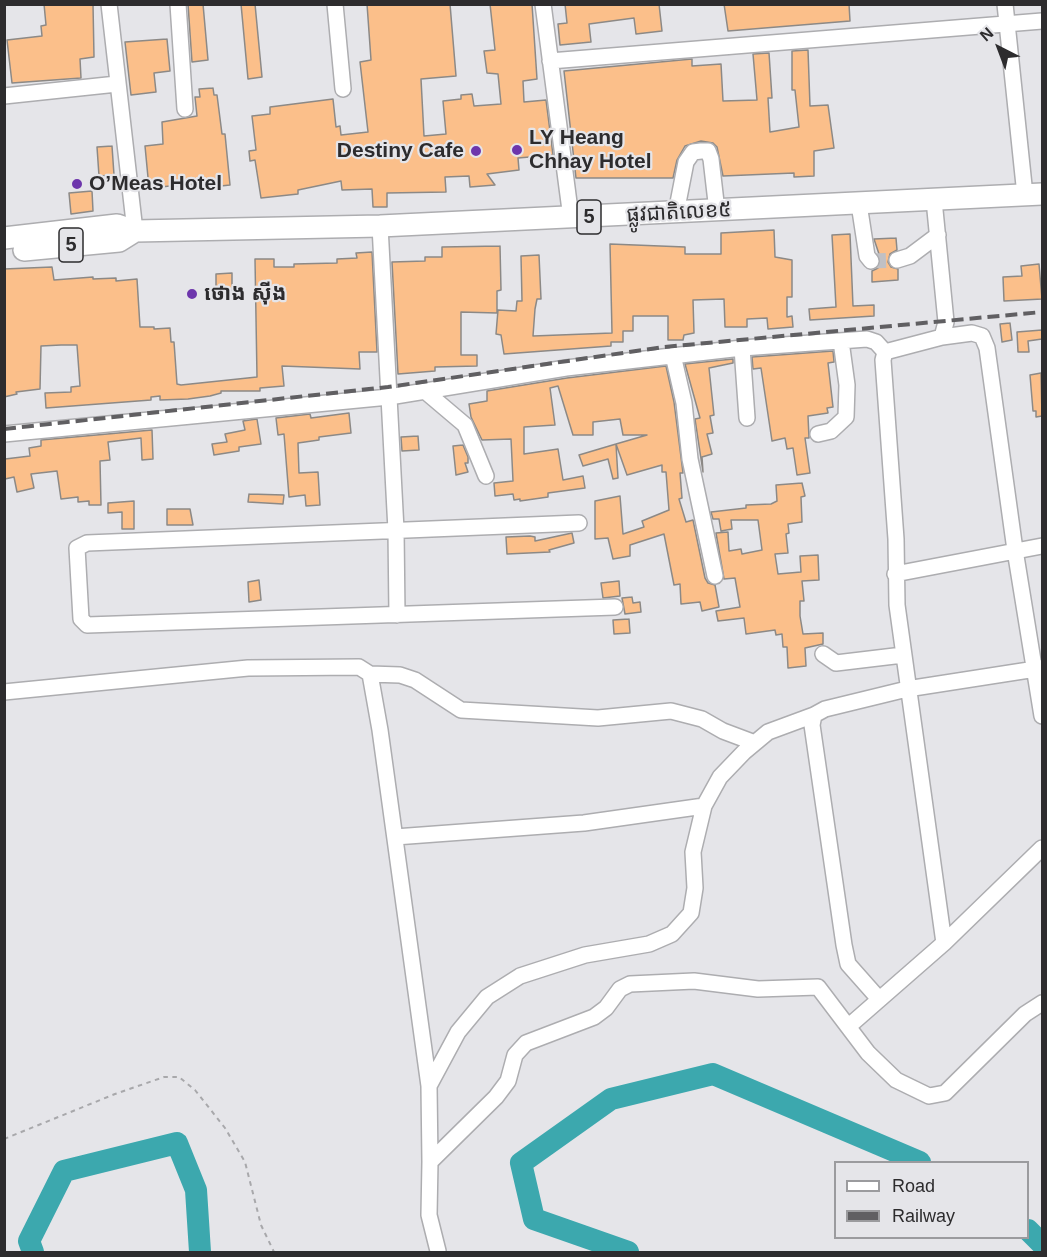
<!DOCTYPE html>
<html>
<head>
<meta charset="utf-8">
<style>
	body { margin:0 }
	#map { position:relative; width:1047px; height:1257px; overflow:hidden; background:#e5e5e9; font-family:Helvetica,sans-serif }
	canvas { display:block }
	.frame { position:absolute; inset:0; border:6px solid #2d2c2e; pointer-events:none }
	.legend { position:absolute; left:834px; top:1161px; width:195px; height:78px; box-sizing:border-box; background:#e5e5e9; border:2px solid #9b9b9e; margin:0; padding:8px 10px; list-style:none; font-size:18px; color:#2d2c2e }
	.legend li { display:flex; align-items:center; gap:12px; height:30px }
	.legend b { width:30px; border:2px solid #9b9b9e }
	.north { position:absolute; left:969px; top:18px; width:60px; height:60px; -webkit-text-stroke:4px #e5e5e9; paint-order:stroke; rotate:318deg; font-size:16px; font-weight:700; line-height:24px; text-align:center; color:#2d2c2e }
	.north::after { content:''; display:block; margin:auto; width:21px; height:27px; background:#2d2c2e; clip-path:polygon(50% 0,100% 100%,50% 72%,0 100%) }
</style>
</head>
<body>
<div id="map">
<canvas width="1047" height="1257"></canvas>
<div class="frame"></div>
<ul class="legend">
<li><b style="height:8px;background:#fff"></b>Road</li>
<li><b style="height:8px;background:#605f62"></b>Railway</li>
</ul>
<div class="north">N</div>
</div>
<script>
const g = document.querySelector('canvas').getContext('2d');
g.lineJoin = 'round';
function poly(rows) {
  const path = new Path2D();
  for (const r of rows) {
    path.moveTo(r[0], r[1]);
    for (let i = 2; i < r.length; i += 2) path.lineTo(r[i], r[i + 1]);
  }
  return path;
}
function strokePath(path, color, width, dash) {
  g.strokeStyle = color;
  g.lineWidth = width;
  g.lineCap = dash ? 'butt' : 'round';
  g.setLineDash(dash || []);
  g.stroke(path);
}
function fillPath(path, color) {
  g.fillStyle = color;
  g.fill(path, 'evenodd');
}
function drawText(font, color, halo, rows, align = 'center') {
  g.font = font + ' Helvetica,"Noto Sans Khmer",sans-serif';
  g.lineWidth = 4.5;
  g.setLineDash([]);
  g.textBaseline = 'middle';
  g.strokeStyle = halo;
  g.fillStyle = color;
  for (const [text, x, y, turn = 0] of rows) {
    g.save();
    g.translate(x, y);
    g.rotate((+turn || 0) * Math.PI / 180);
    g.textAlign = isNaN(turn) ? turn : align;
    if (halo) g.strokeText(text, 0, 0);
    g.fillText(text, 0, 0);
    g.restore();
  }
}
strokePath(poly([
	[1028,1230,1042,1244],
	[33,1252,29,1241,64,1171,177,1143,196,1190,200,1252],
	[628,1252,534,1219,521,1163,611,1099,713,1074,920,1162]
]), '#3ca8ae', 22);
const building = poly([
	[44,4,93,4,94,57,80,59,81,78,12,83,7,40,42,36,41,26,46,25,44,4],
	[188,4,203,4,208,60,192,62,188,4],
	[241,4,255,4,262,77,248,79,241,4],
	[367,4,450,4,456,76,421,79,424,136,446,134,443,101,461,99,461,95,472,94,474,106,501,104,498,74,487,73,484,51,495,50,490,4,532,4,537,79,523,81,524,102,546,100,553,155,518,158,519,170,487,174,495,185,470,187,469,176,445,177,446,192,387,193,387,207,373,207,372,189,342,190,341,181,298,190,298,194,261,198,255,160,250,161,249,151,256,150,252,116,270,114,270,107,333,99,336,127,340,126,341,135,368,132,360,62,371,60,367,4],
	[565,4,659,4,662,31,636,34,634,18,589,24,591,42,560,45,558,24,567,23,565,4],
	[724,4,849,4,850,21,728,31,724,4],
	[167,39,170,71,154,73,156,92,131,95,125,42,167,39],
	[808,50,810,106,828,105,834,148,814,151,814,176,794,177,794,173,723,176,717,147,713,143,701,141,685,146,677,160,673,178,576,178,564,71,692,59,692,66,721,64,723,101,757,100,753,54,769,53,772,98,768,98,770,132,799,127,795,90,792,90,792,51,808,50],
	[213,88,214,95,217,95,222,134,225,134,230,185,193,189,192,184,149,188,145,146,163,144,162,122,197,116,195,97,200,97,199,89,213,88],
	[112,146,114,175,99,176,97,147,112,146],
	[92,191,93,211,71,214,69,193,92,191],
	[774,230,775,257,792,260,792,297,787,297,787,317,792,316,793,327,768,329,767,318,747,319,747,327,725,327,724,299,693,300,694,333,684,335,683,340,668,340,668,316,633,316,633,331,623,331,623,342,611,342,611,346,504,354,501,335,496,334,498,310,516,311,517,301,522,301,521,256,539,255,541,299,537,299,535,309,533,336,612,333,610,244,685,247,685,254,721,254,721,233,774,230],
	[850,234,853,306,874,305,874,316,810,320,809,309,836,307,832,235,850,234],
	[896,238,897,250,890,254,888,262,891,267,898,269,898,280,872,282,872,271,878,268,881,260,874,239,896,238],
	[500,246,501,290,497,291,497,313,461,312,461,355,477,355,477,366,435,367,435,371,398,374,392,262,425,261,425,257,442,257,442,247,500,246],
	[372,252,377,352,359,352,360,369,282,366,284,386,260,388,260,391,221,391,221,393,210,396,188,399,160,400,160,396,151,397,151,400,46,408,45,393,71,392,71,387,80,386,77,345,61,345,41,346,40,389,16,392,17,394,4,397,4,269,52,267,54,280,93,277,93,279,116,278,116,281,137,279,140,327,154,327,154,329,170,328,171,342,174,342,177,384,181,385,257,377,255,259,274,259,274,267,294,267,294,264,337,263,337,259,357,258,356,253,372,252],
	[1039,264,1042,299,1004,301,1003,277,1022,276,1021,266,1039,264],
	[232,273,232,290,216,290,216,274,232,273],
	[1010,323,1012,340,1002,342,1000,324,1010,323],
	[1042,330,1042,339,1028,341,1029,352,1018,352,1017,332,1042,330],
	[833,351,834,362,828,363,833,407,827,408,828,413,808,416,809,438,805,438,810,473,797,475,793,448,787,449,785,438,772,441,761,368,753,369,752,357,833,351],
	[733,359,733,363,709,368,714,415,710,416,713,433,707,434,712,454,702,457,703,472,695,419,700,418,685,364,733,359],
	[666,366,674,402,683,473,680,473,682,498,679,499,686,522,693,520,705,578,708,583,715,585,719,607,702,611,700,602,681,604,680,584,674,585,664,534,630,545,630,556,613,559,608,538,595,539,595,501,620,496,623,534,644,527,642,521,669,510,666,472,662,472,662,465,627,475,616,444,647,435,623,435,620,419,593,422,593,435,573,435,558,386,550,388,555,425,524,427,524,454,558,449,563,480,583,476,585,488,548,493,548,497,520,501,520,499,514,500,513,494,495,496,494,483,513,481,511,439,482,440,471,417,469,404,487,401,487,391,567,378,666,366],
	[1041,373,1042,416,1036,417,1036,411,1033,411,1030,375,1041,373],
	[349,413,351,433,319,437,319,440,298,443,299,473,318,472,320,505,306,506,305,495,289,497,284,434,278,435,276,418,310,414,311,418,349,413],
	[257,419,261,444,239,447,239,451,214,455,212,444,227,442,225,434,245,430,243,421,257,419],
	[152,430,153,459,142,460,141,438,108,442,110,460,100,461,101,505,89,505,89,501,78,502,78,497,61,499,57,471,31,474,34,488,17,492,14,477,5,479,5,459,30,456,29,448,41,446,41,440,152,430],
	[418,436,419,450,402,451,401,437,418,436],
	[616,444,618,478,613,479,608,459,583,466,579,455,616,444],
	[463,445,468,457,468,463,465,463,468,472,456,475,453,446,463,445],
	[802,483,805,496,801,497,802,522,788,524,789,533,786,534,788,553,775,554,778,574,801,572,800,556,818,555,819,580,802,581,804,601,800,601,800,616,803,634,823,633,823,644,805,648,806,666,788,668,787,647,783,647,782,634,776,635,775,630,746,634,744,618,718,621,716,611,740,607,735,578,724,579,716,533,728,532,729,551,741,549,742,554,762,550,758,520,731,520,732,529,721,531,719,519,713,519,711,512,746,508,746,505,771,504,777,501,776,485,802,483],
	[249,494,284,495,283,504,248,502,249,494],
	[134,501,134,529,122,529,122,512,108,513,108,503,134,501],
	[167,509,190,509,193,525,167,525,167,509],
	[572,533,574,543,549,550,550,552,507,554,506,537,530,536,535,537,535,541,572,533],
	[259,580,261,600,249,602,248,582,259,580],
	[619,581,620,596,603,598,601,583,619,581],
	[632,597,633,603,640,602,641,612,625,614,622,598,632,597],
	[629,619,630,633,614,634,613,620,629,619]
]);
fillPath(building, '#fbbf8a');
strokePath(building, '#8c8986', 1.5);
strokePath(poly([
	[871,261,897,260]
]), '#c0c0c4', 15, [15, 8]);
const minor = poly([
	[109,4,135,231],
	[178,4,185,109],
	[335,4,343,89],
	[543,4,571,218],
	[1005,4,1025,195],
	[550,61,1042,21],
	[4,96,117,84],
	[934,200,946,322,942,337],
	[859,204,867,256,871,261],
	[676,213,686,162,693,152,701,151,708,151,711,159,717,211],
	[380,226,396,530,397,615],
	[897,260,910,256,938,235],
	[742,348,747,418],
	[885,352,883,360,896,539,897,605,944,943],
	[885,352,942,337,972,333,982,336,987,348,1015,550,1042,716],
	[673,355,684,403,690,459,715,576],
	[426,392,465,425,486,476],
	[4,434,389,397,566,368,742,348,867,339,876,342,885,352],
	[818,434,831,431,846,417,847,385,841,341],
	[579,523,87,543,77,548,81,619,87,625,615,607],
	[895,574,1042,546],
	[823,654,836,663,903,655],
	[370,674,400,675,415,680,461,710,598,718,671,711,702,719,723,731,755,743],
	[4,692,248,668,359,667,370,674,380,730,429,1086,430,1162],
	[395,837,584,823,704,806],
	[879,999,848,964,844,945,812,725,814,715,825,709,907,689,1042,668],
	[849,1026,944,943,1042,848],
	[429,1086,458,1032,487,997,520,976,585,955,649,944,672,934,691,913,695,888,693,852,704,806,720,777,744,752,768,732,814,715],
	[438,1251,429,1215,430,1162,496,1097,508,1081,515,1055,526,1043,594,1017,606,1008,620,989,630,984,694,981,758,989,818,987,868,1053,896,1080,929,1096,945,1093,1025,1014,1042,1003]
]);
const highway = poly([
	[4,238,117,225,135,231,380,226,1042,194],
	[24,250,119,241,135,231]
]);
strokePath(minor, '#adadb0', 18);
strokePath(highway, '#adadb0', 24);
strokePath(poly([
	[4,1139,115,1094,164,1077,179,1077,195,1090,225,1128,245,1162,261,1225,274,1252]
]), '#a8a8ab', 2, [4.5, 4.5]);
strokePath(minor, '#fff', 15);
strokePath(highway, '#fff', 21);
strokePath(poly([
	[4,429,388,387,664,347,1042,312]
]), '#605f62', 4, [12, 6]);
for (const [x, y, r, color] of [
	[517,150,6,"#6d36ac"],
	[476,151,6,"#6d36ac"],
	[77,184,6,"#6d36ac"],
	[192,294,6,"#6d36ac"]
]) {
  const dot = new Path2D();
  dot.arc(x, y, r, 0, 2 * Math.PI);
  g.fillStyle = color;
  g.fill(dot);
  strokePath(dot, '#e5e5e9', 2);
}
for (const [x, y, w] of [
	[589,217,24],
	[71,245,24]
]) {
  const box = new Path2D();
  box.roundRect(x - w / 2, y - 17, w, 34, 4.5);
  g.fillStyle = '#e5e5e9';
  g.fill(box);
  strokePath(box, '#2d2c2e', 1.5);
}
drawText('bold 20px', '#2d2c2e', null, [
	["5",589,217],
	["5",71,245]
]);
drawText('bold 21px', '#2d2c2e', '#e5e5e9', [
	["LY Heang",529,138],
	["Chhay Hotel",529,162],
	["Destiny Cafe",464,151,"right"],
	["O’Meas Hotel",89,184],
	["ថោង ស៊ីង",204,294]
], 'left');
drawText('21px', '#2d2c2e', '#e5e5e9', [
	["ផ្លូវជាតិលេខ៥",679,213,-3]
]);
</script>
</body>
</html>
